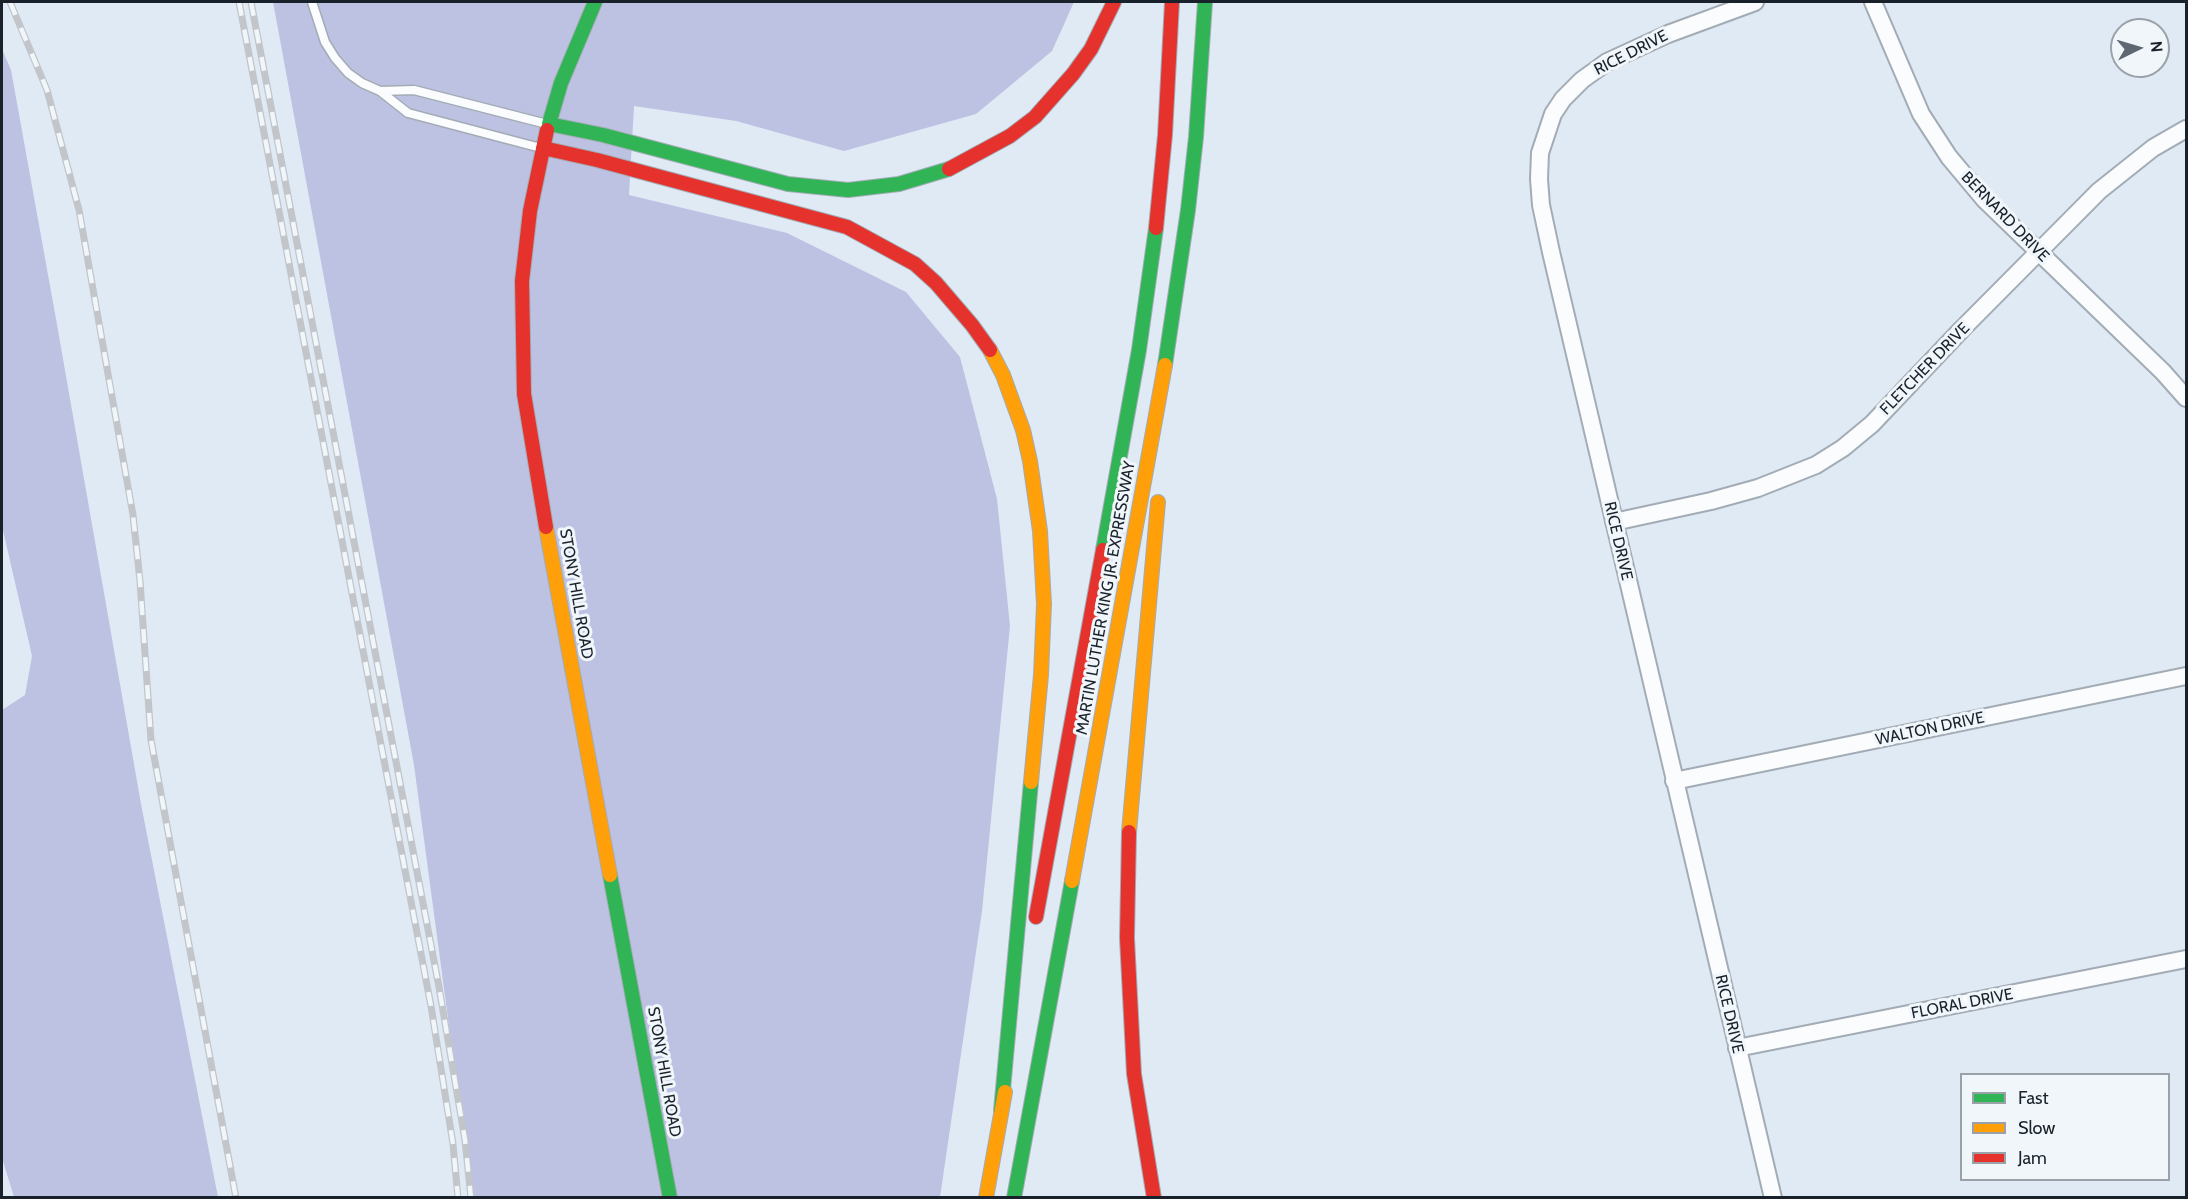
<!DOCTYPE html>
<html>
<head>
<meta charset="utf-8">
<style>
	body { margin:0 }
	#map { position:relative; width:2188px; height:1199px; overflow:hidden; background:#dfeaf5; font-family:Cabin,sans-serif }
	canvas { display:block }
	.frame { position:absolute; inset:0; border:3px solid #19222b; pointer-events:none }
	.legend { position:absolute; left:1960px; top:1073px; width:210px; height:108px; box-sizing:border-box; background:#f1f6fb; border:2px solid #9ba1a8; margin:0; padding:8px 10px; list-style:none; font-size:18px; color:#19222b }
	.legend li { display:flex; align-items:center; gap:12px; height:30px }
	.legend b { width:30px; border:2px solid #9ba1a8 }
	.north { position:absolute; left:2110px; top:18px; width:60px; height:60px; box-sizing:border-box; background:#f1f6fb; border:2px solid #9ba1a8; border-radius:50%; rotate:85deg; font-size:16px; font-weight:700; line-height:24px; text-align:center; color:#19222b }
	.north::after { content:''; display:block; margin:auto; width:21px; height:27px; background:#5e6872; clip-path:polygon(50% 0,100% 100%,50% 72%,0 100%) }
</style>
</head>
<body>
<div id="map">
<canvas width="2188" height="1199"></canvas>
<div class="frame"></div>
<ul class="legend">
<li><b style="height:8px;background:#30b455"></b>Fast</li>
<li><b style="height:8px;background:#ff9f0a"></b>Slow</li>
<li><b style="height:8px;background:#e5322d"></b>Jam</li>
</ul>
<div class="north">N</div>
</div>
<script>
const g = document.querySelector('canvas').getContext('2d');
g.lineJoin = 'round';
function fillPath(path, color) {
  g.fillStyle = color;
  g.fill(path, 'evenodd');
}
function poly(rows) {
  const path = new Path2D();
  for (const r of rows) {
    path.moveTo(r[0], r[1]);
    for (let i = 2; i < r.length; i += 2) path.lineTo(r[i], r[i + 1]);
  }
  return path;
}
function strokePath(path, color, width, dash) {
  g.strokeStyle = color;
  g.lineWidth = width;
  g.lineCap = dash ? 'butt' : 'round';
  g.setLineDash(dash || []);
  g.stroke(path);
}
function drawText(font, color, halo, rows, align = 'center') {
  g.font = font + ' Cabin,sans-serif';
  g.lineWidth = 6;
  g.setLineDash([]);
  g.textBaseline = 'middle';
  g.strokeStyle = halo;
  g.fillStyle = color;
  for (const [text, x, y, turn = 0] of rows) {
    g.save();
    g.translate(x, y);
    g.rotate((+turn || 0) * Math.PI / 180);
    g.textAlign = isNaN(turn) ? turn : align;
    if (halo) g.strokeText(text, 0, 0);
    g.fillText(text, 0, 0);
    g.restore();
  }
}
fillPath(poly([
	[273,2,1074,2,1052,51,976,114,844,151,736,121,634,106,629,195,787,233,906,292,960,357,997,499,1010,626,982,911,940,1197,472,1197,414,765],
	[2,49,11,70,56,319,141,804,218,1197,14,1197,2,1158,2,710,25,695,32,656,2,526]
]), '#bdc2e2');
const lane = poly([
	[312,2,325,42,335,58,348,73,362,83,380,91,408,113,537,147],
	[380,91,414,90,543,123]
]);
const street = poly([
	[1755,2,1668,34,1607,62,1582,80,1563,99,1553,114,1540,153,1539,179,1541,205,1551,252,1773,1198],
	[1873,2,1921,114,1949,157,1985,200,2163,372,2186,398],
	[1614,522,1711,501,1758,488,1816,465,1843,448,1872,424,1962,329,2099,191,2153,148,2186,129],
	[1674,781,2186,676],
	[1737,1048,2186,959]
]);
const fast = poly([
	[549,124,561,83,595,2],
	[549,124,603,135,788,184,848,190,899,184,949,169],
	[1165,365,1188,210,1196,137,1205,2],
	[1103,550,1139,350,1156,228],
	[610,875,670,1198],
	[1001,1111,1031,782],
	[1014,1198,1072,881]
]);
const slow = poly([
	[990,350,1003,375,1023,430,1030,461,1040,531,1044,604,1041,675,1031,782],
	[546,527,610,875],
	[1129,832,1158,502],
	[1072,881,1165,365],
	[986,1198,1005,1092]
]);
const jam = poly([
	[543,148,597,160,847,227,915,264,936,283,972,325,990,350],
	[949,169,1010,136,1035,117,1073,74,1091,49,1114,2],
	[1156,228,1165,135,1172,2],
	[546,527,524,394,522,281,530,211,547,130],
	[1129,832,1127,938,1134,1074,1154,1198],
	[1036,917,1103,550]
]);
strokePath(lane, '#a3acb5', 11);
strokePath(street, '#a3acb5', 20);
strokePath(fast, '#a3acb5', 16);
strokePath(slow, '#a3acb5', 16);
strokePath(jam, '#a3acb5', 16);
strokePath(lane, '#fafcfe', 8);
strokePath(street, '#fafcfe', 16);
strokePath(fast, '#30b455', 14);
strokePath(slow, '#ff9f0a', 14);
strokePath(jam, '#e5322d', 14);
const rail = poly([
	[10,2,47,90,79,210,133,515,140,581,151,740,236,1198],
	[239,2,431,1006,453,1144,458,1198],
	[251,2,439,987,465,1140,471,1198]
]);
strokePath(rail, '#c2c5c9', 7);
strokePath(rail, '#f1f6fb', 4.5, [14]);
drawText('16px', '#19222b', '#f1f6fb', [
	["RICE DRIVE",1631,53,-27],
	["BERNARD DRIVE",2005,217,46],
	["FLETCHER DRIVE",1925,369,-46],
	["RICE DRIVE",1618,541,77],
	["STONY HILL ROAD",576,594,80],
	["MARTIN LUTHER KING JR. EXPRESSWAY",1106,598,-80],
	["WALTON DRIVE",1930,729,-12],
	["FLORAL DRIVE",1962,1004,-11],
	["RICE DRIVE",1729,1014,77],
	["STONY HILL ROAD",664,1072,80]
]);
</script>
</body>
</html>
